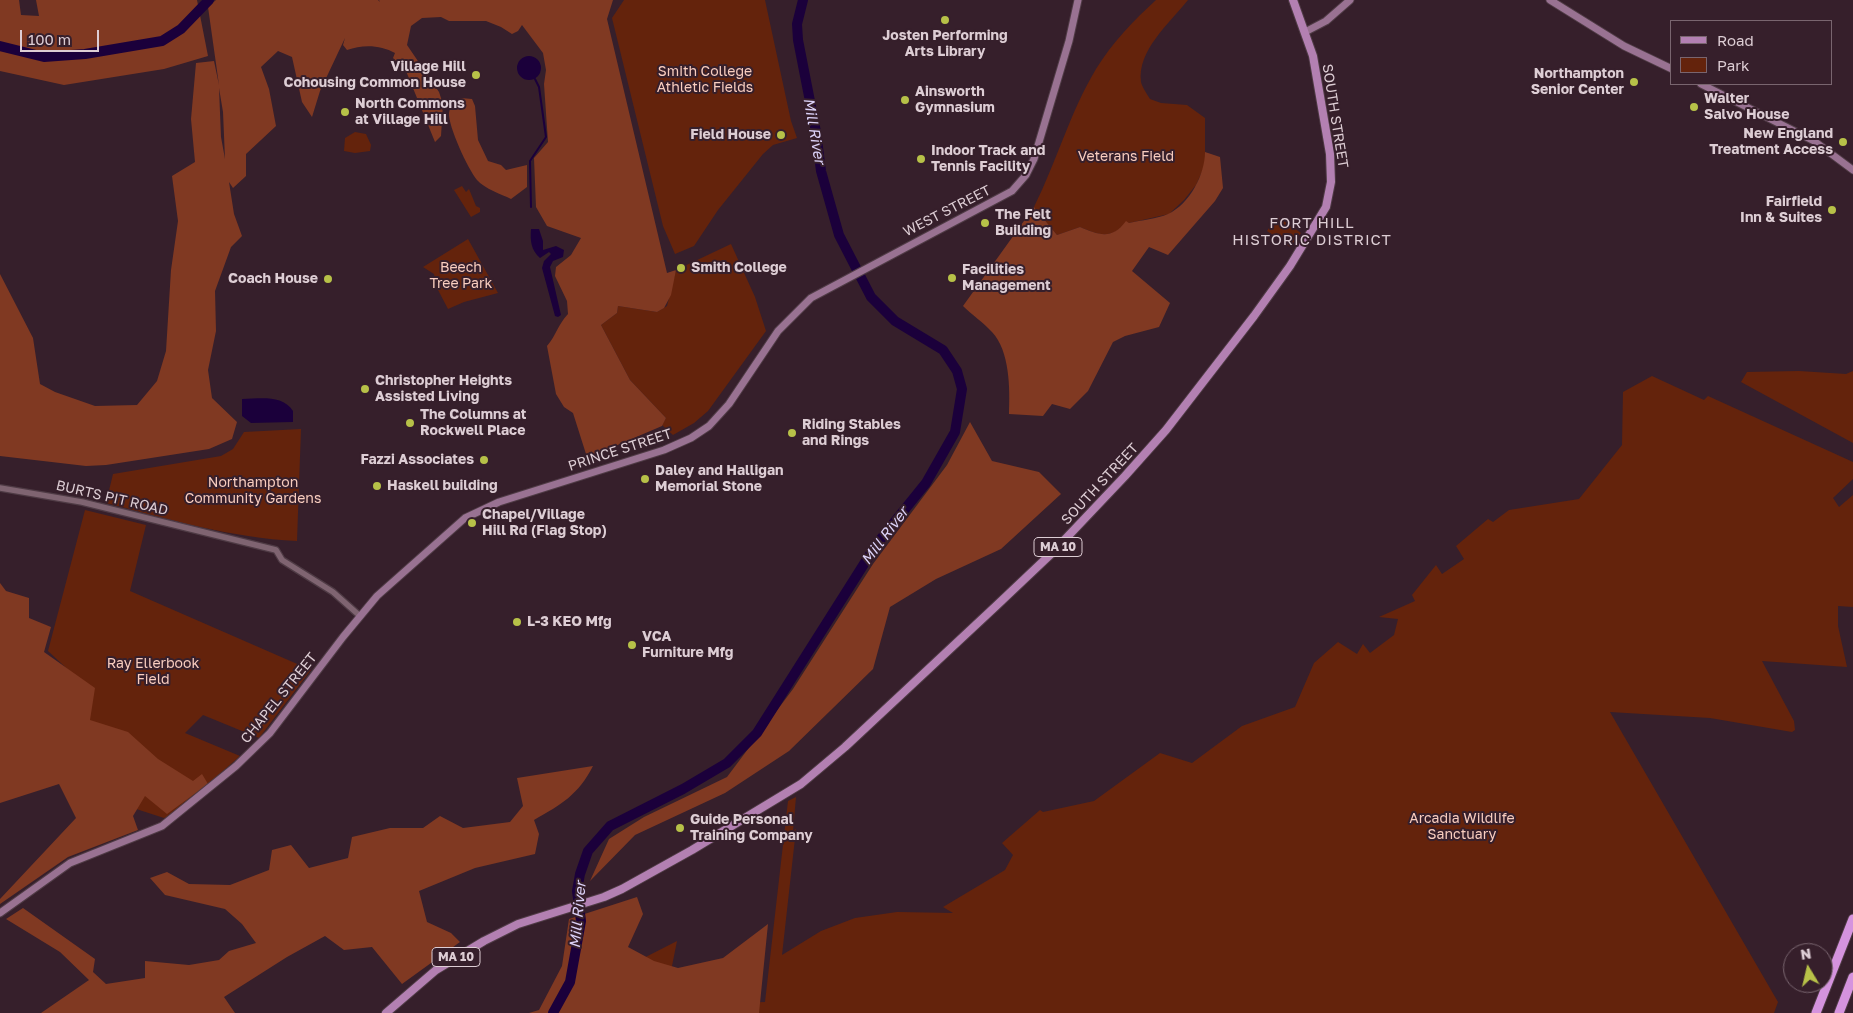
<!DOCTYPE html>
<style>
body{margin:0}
#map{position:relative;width:1853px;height:1013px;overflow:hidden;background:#361f2b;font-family:"Golos Text",sans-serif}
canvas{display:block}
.legend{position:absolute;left:1670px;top:20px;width:162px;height:65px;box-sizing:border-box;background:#361f2b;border:1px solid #79656f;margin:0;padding:6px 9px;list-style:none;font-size:15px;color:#ddcdd4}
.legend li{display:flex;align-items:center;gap:10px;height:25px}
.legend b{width:25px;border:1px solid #79656f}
.north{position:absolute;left:1783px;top:943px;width:50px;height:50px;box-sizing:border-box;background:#361f2b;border:1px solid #79656f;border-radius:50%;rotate:351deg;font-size:14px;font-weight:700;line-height:20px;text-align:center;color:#ddcdd4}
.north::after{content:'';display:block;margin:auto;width:18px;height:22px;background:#b7c148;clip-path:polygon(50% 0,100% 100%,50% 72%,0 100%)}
.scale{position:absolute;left:20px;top:30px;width:79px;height:22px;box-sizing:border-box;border:2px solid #ddcdd4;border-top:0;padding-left:6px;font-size:15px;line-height:18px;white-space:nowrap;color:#ddcdd4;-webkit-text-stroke:4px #361f2b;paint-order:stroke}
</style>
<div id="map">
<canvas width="1853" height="1013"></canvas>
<ul class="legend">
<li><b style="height:6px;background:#b380b2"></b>Road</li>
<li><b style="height:14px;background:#64230c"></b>Park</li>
</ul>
<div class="north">N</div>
<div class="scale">100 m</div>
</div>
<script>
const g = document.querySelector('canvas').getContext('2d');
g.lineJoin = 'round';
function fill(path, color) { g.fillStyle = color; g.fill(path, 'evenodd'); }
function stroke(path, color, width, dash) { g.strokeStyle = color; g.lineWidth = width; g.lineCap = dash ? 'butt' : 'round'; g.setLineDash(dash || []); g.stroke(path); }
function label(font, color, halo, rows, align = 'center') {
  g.font = font + ' "Golos Text",sans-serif'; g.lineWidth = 4; g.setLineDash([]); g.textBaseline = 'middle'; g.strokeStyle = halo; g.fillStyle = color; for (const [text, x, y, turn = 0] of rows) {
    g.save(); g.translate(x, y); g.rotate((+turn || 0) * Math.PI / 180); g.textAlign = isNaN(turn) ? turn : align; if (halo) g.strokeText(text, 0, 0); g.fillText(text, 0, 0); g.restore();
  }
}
const green = new Path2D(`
 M 624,0 L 765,0 L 791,121 L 797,138 L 773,145 L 763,154 L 718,210 L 694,246 L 675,254 L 663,226 L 612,18 Z
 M 1156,0 L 1188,0 C 1170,23 1137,50 1141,82 C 1142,87 1147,94 1150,99 L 1161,103 L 1187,105 L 1205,118 L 1205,165 L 1196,185 L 1184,200 L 1169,214 L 1129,223 L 1126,222 C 1112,240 1099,235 1080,227 L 1057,235 L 1034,207 C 1057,161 1070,112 1096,69 C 1112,43 1134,20 1156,0 Z
 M 355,132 L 366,134 L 371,145 L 370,151 L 355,153 L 344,151 L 345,138 Z
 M 462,186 L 466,192 L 469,189 L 476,206 L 480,208 L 480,212 L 471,217 L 454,190 Z
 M 1277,216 L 1301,233 L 1290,247 L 1267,231 Z
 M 468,239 L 498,293 L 464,302 L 448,309 L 437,288 L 434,274 L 423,267 Z
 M 731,244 L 755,297 L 766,331 L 708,411 L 694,423 L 673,435 L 662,425 L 666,418 L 630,380 L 601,325 L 617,313 L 618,306 L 657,312 L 667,306 L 676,270 Z
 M 1799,371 L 1846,374 L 1853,371 L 1853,443 L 1741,382 L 1747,372 Z
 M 1652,376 L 1704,400 L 1708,396 L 1853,462 L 1853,479 L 1833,498 L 1839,507 L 1853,495 L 1853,607 L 1838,606 L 1838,626 L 1847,667 L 1762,661 L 1794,721 L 1795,730 L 1792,732 L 1710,718 L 1610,712 L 1778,1002 L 1774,1013 L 585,1013 L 630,965 L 677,941 L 670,976 L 704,1004 L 765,1002 L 788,801 L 796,797 L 793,831 L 796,829 L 782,955 L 821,931 L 855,918 L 897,912 L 953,913 L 943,907 L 1005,870 L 1013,855 L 1002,843 L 1040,810 L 1043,812 L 1094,801 L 1160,753 L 1192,763 L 1242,726 L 1295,707 L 1314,663 L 1338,642 L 1357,654 L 1363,644 L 1370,653 L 1394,635 L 1398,619 L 1379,617 L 1415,601 L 1412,595 L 1436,565 L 1442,574 L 1464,559 L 1456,546 L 1488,519 L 1493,522 L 1509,510 L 1579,499 L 1622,445 L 1623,392 Z
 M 301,429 L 297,541 C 231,538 169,519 106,503 L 113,474 L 221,456 L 233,449 L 244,432 Z
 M 85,510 L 146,525 L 130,591 L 311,670 L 259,738 L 203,715 L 185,733 L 240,756 L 173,815 L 164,818 L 130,807 L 80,749 L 91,691 L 48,651 Z`);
const forest = new Path2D(`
 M 0,0 L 19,0 L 21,15 L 39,16 L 36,0 L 197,0 L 208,56 L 164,69 L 64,85 L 0,71 Z
 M 216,0 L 378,0 L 380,2 L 379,0 L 613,0 L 607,19 L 667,273 L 676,270 L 671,295 L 664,308 L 657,312 L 618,306 L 617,313 L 601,325 L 630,380 L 666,418 L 662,426 L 594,455 L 586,454 L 573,413 L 564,407 L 556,394 L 547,346 C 557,334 557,326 568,314 L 567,301 L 555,276 L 556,267 L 571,255 L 581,238 L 547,226 L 536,207 L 534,158 L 548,142 L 544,84 L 546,70 L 543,53 L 522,25 L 518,31 L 512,34 L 501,27 L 486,21 L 449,21 L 441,17 L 422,18 L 411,26 L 407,45 L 439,92 L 443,104 L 441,136 L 435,142 L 406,71 L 393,58 L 395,53 C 381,45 363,44 347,50 L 343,45 L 345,38 L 320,91 L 312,117 L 302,102 L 292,57 L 278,51 L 261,67 L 269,89 L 276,126 L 246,154 L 246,176 L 233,188 L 229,182 L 234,214 L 242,236 L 231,247 L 215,291 L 216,331 L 208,370 L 212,398 L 237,422 L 232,439 L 209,449 L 106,465 L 86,466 L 0,456 L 0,274 L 33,338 L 40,384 L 55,392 L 95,406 L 137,405 L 157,381 L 166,351 L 171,270 L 178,221 L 172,176 L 195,162 L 191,119 L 196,63 L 214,61 L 219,85 L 208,7 ZM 219,88 L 223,112 L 225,159 L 221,137 Z
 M 461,98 L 472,99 L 475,106 L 478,140 L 488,161 L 501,165 L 506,170 L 527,165 L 527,187 L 511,199 C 501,194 485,189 477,180 C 468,169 448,126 449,113 C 450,106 455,102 461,98 Z
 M 1205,152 L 1220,157 L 1223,188 L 1215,201 L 1168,255 L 1149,247 L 1132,271 L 1170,303 L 1159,327 L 1125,336 L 1113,342 L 1088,391 L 1070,409 L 1052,404 L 1043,416 L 1009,414 C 1010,389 1010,351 992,332 C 983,322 972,315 963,306 L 1034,207 L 1057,235 L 1080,227 C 1099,235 1112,240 1126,221 L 1129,223 C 1141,220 1157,219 1168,214 C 1190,204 1205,174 1205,152 Z
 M 970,422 L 992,461 L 1039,472 L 1061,494 L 1001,549 L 936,579 L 890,607 L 873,669 L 789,751 L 725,793 L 635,835 L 590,881 L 609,839 L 644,817 L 727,777 L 793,689 L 873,564 L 947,465 Z
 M 0,583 L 6,591 L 29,598 L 29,618 L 51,627 L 44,652 L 95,688 L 90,720 L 128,732 L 158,759 L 193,781 L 202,774 L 208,784 L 167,814 L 145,796 L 133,816 L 138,830 L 68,857 L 0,904 L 0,899 L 76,818 L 59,784 L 0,803 Z
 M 593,766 C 578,795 562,804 534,820 L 539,834 L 535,854 L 475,868 L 419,891 L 427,922 L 451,933 L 460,942 L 402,984 L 372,947 L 344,950 L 325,936 L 287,957 L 224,997 L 235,1013 L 41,1013 L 89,980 L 60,952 L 6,919 L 23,908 L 95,959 L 93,972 L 106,984 L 145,978 L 145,961 L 189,965 L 219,960 L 229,951 L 256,943 L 242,924 L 225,909 L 165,895 L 150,878 L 167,872 L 189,884 L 230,885 L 269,870 L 272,850 L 291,845 L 309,868 L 348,858 L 352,837 L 390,828 L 423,828 L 440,816 L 463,828 L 510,822 L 523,806 L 517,778 Z
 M 637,897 L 643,914 L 628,947 L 654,961 L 678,968 L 723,958 L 768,924 L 759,1013 L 529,1013 L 539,1010 L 562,966 L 569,919 Z`);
const water = new Path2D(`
 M517 68a12 12 0 1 1 24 0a12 12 0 1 1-24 0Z
 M 531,229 L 539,229 L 543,241 L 543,250 L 556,246 L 564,250 L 563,257 L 553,261 L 550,267 L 561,315 L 558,317 L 555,316 L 542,268 L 544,261 L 551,254 L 549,252 L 540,258 C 531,250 530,241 531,229 Z
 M 242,399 C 259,399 282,394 293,411 L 293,422 L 251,423 L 242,416 Z`);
const stream = new Path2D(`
 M 531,207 L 530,161 L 546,137 L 539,87 L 535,79`);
const river = new Path2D(`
 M 0,46 L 44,57 L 85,54 L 162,41 L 181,29 L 209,0
 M 553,1013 L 570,982 L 581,921 L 577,891 L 580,874 L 588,851 L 610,826 L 683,789 L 727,763 L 757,733 L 876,545 L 926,483 L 955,432 L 962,389 L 957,371 L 943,350 L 895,321 L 871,297 L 839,235 L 821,171 L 816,132 L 798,40 L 797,24 L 803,0`);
const tertiary = new Path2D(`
 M 0,488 L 82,502 L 276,550 L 282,560 L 333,592 L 360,616`);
const secondary = new Path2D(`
 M 1550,0 L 1624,46 L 1672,69
 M 1305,32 L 1326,21 L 1350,0
 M 1701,84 L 1814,141 L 1853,170
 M 0,913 L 70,863 L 162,826 L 236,766 L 270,733 L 343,637 L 377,596 L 465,518 L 499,502 L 664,450 L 691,438 L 709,426 L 729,404 L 778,331 L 811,298 L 1012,191 L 1026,175 L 1034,159 L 1069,41 L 1078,0`);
const primary = new Path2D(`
 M 386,1013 L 436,970 L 484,941 L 518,924 L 604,897 L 622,889 L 692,850 L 801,784 L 845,747 L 996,606 L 1053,552 L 1125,476 L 1166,430 L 1254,316 L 1290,266 L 1326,207 L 1331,182 L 1330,154 L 1313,56 L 1293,0`);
const motorway = new Path2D(`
 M 1816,1013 L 1853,919
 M 1839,1013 L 1853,977`);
const markers = [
 [945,20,5,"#b7c148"],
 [476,75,5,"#b7c148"],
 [1634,82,5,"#b7c148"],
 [905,100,5,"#b7c148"],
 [1694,107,5,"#b7c148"],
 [345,112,5,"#b7c148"],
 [781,135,5,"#b7c148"],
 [1843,142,5,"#b7c148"],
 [921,159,5,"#b7c148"],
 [1832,210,5,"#b7c148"],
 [985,223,5,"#b7c148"],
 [681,268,5,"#b7c148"],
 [952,278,5,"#b7c148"],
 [328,279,5,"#b7c148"],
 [365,389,5,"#b7c148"],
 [410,423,5,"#b7c148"],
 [792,433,5,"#b7c148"],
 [484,460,5,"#b7c148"],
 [645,479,5,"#b7c148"],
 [377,486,5,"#b7c148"],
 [472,523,5,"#b7c148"],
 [517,622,5,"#b7c148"],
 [632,645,5,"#b7c148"],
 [680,828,5,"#b7c148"]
];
const shields = [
 [1058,547,48],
 [456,957,48]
];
const shieldNames = [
 ["MA 10",1058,547],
 ["MA 10",456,957]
];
const poiNames = [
 ["Josten Performing",945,36,"center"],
 ["Arts Library",945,52,"center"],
 ["Village Hill",466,67,"right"],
 ["Cohousing Common House",466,83,"right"],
 ["Northampton",1624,74,"right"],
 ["Senior Center",1624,90,"right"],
 ["Ainsworth",915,92],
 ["Gymnasium",915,108],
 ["Walter",1704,99],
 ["Salvo House",1704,115],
 ["North Commons",355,104],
 ["at Village Hill",355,120],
 ["New England",1833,134,"right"],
 ["Treatment Access",1833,150,"right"],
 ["Field House",771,135,"right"],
 ["Indoor Track and",931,151],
 ["Tennis Facility",931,167],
 ["Fairfield",1822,202,"right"],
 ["Inn & Suites",1822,218,"right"],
 ["The Felt",995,215],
 ["Building",995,231],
 ["Smith College",691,268],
 ["Facilities",962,270],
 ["Management",962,286],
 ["Coach House",318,279,"right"],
 ["Christopher Heights",375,381],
 ["Assisted Living",375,397],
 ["The Columns at",420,415],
 ["Rockwell Place",420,431],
 ["Riding Stables",802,425],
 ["and Rings",802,441],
 ["Fazzi Associates",474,460,"right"],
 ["Daley and Halligan",655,471],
 ["Memorial Stone",655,487],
 ["Haskell building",387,486],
 ["Chapel/Village",482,515],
 ["Hill Rd (Flag Stop)",482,531],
 ["L-3 KEO Mfg",527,622],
 ["VCA",642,637],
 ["Furniture Mfg",642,653],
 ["Guide Personal",690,820],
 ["Training Company",690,836]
];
const parkNames = [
 ["Smith College",705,72],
 ["Athletic Fields",705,88],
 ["Veterans Field",1126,157],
 ["Beech",461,268],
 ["Tree Park",461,284],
 ["Northampton",253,483],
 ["Community Gardens",253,499],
 ["Ray Ellerbook",153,664],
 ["Field",153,680],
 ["Arcadia Wildlife",1462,819],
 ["Sanctuary",1462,835]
];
const streetNames = [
 ["SOUTH STREET",1335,116,81],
 ["WEST STREET",947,211,-27],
 ["PRINCE STREET",620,450,-18],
 ["SOUTH STREET",1100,484,-47],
 ["BURTS PIT ROAD",112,498,13],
 ["CHAPEL STREET",279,698,-51]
];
const waterNames = [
 ["Mill River",814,131,80],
 ["Mill River",885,536,-53],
 ["Mill River",578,915,-85]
];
const neighbourhoodNames = [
 ["FORT HILL",1312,223],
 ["HISTORIC DISTRICT",1312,240]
];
fill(green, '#64230c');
fill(forest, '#803922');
fill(water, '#1b003b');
stroke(stream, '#1b003b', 2);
stroke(river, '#1b003b', 10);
stroke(tertiary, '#4f3b45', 8);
stroke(secondary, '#4f3b45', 9);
stroke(primary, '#4f3b45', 10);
stroke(motorway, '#4f3b45', 11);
stroke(tertiary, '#7f6471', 5.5);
stroke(secondary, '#997292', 7);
stroke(primary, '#b380b2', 8);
stroke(motorway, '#d593de', 9);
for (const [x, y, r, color] of markers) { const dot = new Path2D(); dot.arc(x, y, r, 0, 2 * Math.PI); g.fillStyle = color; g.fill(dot); stroke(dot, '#361f2b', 2); }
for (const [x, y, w] of shields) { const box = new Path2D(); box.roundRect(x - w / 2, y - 9.5, w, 19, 4); g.fillStyle = '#361f2b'; g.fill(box); stroke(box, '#ddcdd4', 1); }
label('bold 12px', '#ddcdd4', null, shieldNames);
label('bold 14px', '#ddcdd4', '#361f2b', poiNames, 'left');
label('14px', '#f9cdbf', '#361f2b', parkNames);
label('14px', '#ddcdd4', '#361f2b', streetNames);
label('italic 15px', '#dbd1f7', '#361f2b', waterNames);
g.letterSpacing = '1px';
label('15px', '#ddcdd4', '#361f2b', neighbourhoodNames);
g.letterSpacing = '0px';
</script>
